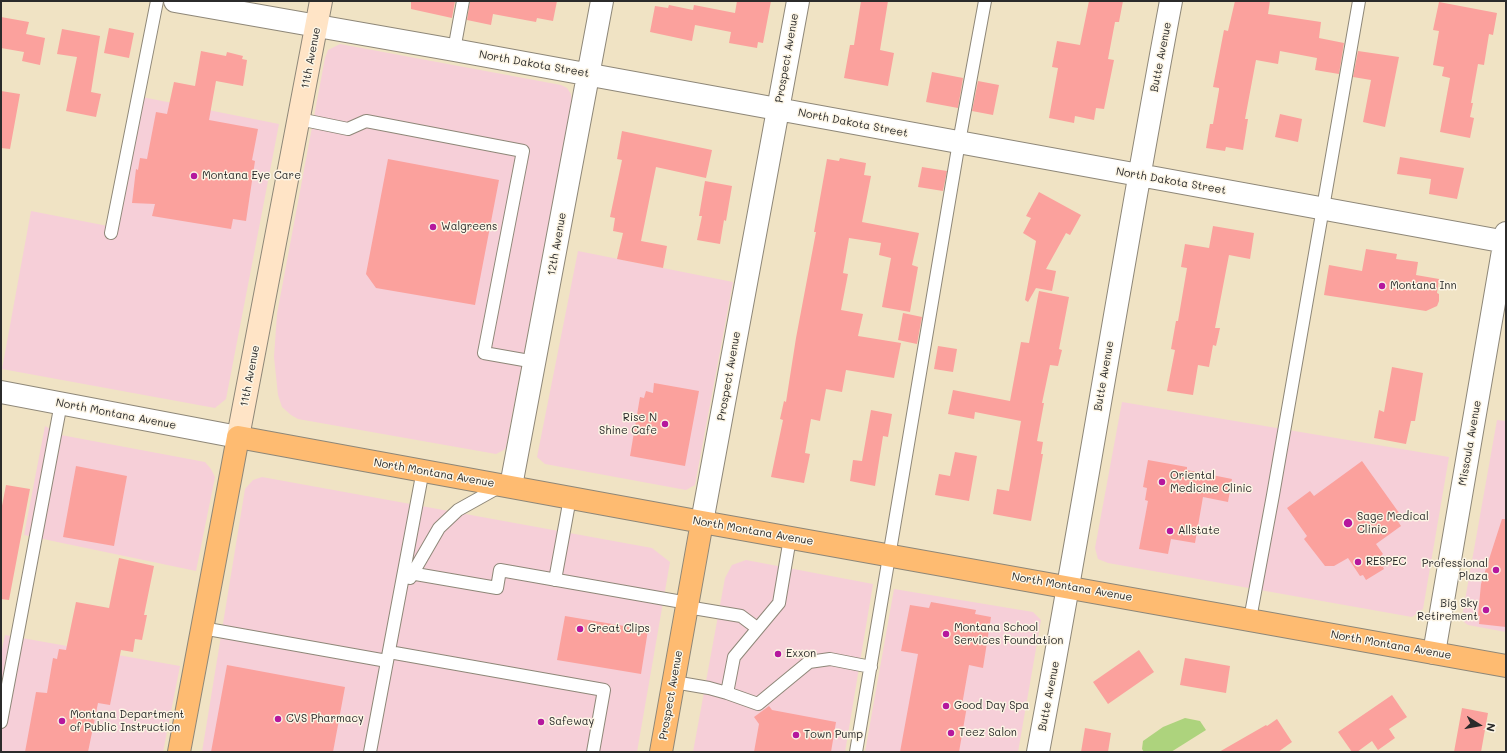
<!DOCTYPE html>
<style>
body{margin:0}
#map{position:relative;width:1507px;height:753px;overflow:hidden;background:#f0e3c4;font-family:Mali,sans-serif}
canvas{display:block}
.frame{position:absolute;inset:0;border:2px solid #2b2b2b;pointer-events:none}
.north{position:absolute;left:1459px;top:705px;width:40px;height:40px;-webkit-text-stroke:3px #fcf5e5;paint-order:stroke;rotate:101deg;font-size:11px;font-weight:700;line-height:16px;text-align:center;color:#2b2b2b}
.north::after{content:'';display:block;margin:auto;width:14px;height:18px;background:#2b2b2b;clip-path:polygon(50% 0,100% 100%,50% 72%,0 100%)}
</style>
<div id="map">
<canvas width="1507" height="753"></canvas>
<div class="frame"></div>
<div class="north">N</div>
</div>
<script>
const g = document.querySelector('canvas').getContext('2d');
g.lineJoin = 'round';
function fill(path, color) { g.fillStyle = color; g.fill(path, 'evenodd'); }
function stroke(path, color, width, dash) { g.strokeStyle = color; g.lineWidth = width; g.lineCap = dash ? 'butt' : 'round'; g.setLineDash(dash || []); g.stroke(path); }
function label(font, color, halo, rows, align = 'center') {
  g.font = font + ' Mali,sans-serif'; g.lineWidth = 3; g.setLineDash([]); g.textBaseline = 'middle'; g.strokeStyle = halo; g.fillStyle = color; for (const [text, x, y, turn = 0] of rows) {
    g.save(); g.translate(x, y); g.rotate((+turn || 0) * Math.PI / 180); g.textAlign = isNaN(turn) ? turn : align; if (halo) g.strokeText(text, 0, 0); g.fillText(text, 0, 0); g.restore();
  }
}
const built = new Path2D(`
 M 340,44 L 561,85 L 567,88 L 571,94 L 572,102 L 506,447 L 504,450 L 496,454 L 298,419 L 291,415 L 282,407 L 278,395 L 274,357 L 277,314 L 325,58 L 328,50 Z
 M 142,97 L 279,124 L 226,399 L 215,408 L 2,369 L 31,211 L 118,228 Z
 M 578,251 L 733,282 L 695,485 L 686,490 L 545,464 L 537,457 Z
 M 1122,402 L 1449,457 L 1423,609 L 1412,617 L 1108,563 L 1098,559 L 1095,548 Z
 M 1497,420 L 1506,421 L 1506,632 L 1468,625 L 1464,622 L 1462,617 Z
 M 45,426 L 61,435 L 205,462 L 211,469 L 215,477 L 196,571 L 24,535 Z
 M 262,477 L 652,548 L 670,562 L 637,752 L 202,752 L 245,489 L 253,480 Z
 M 746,560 L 873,584 L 845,752 L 693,752 L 725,578 L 732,565 Z
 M 894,589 L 1033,612 L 1041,620 L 1018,752 L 865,752 Z
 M 5,635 L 180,666 L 163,752 L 1,752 L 1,654 Z`);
const green = new Path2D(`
 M 1185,718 L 1200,721 L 1206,730 L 1171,752 L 1144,752 L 1142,749 L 1143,741 L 1163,727 Z`);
const building = new Path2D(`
 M 411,1 L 455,1 L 452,18 L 411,9 Z
 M 470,1 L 557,1 L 553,21 L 537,18 L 536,22 L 493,14 L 491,25 L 467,20 Z
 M 737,1 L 771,1 L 763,43 L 758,42 L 757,48 L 729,43 L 731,32 L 695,25 L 692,41 L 650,32 L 655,6 L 668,8 L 669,5 L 693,10 L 694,5 L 735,13 Z
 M 861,1 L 888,1 L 880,50 L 894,53 L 888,86 L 844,78 L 850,45 L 854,45 Z
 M 1089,1 L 1123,1 L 1119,22 L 1115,22 L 1108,59 L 1114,60 L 1104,109 L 1096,108 L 1094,120 L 1075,116 L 1074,123 L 1049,118 L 1058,68 L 1052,67 L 1057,41 L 1080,45 Z
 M 1235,1 L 1270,1 L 1268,14 L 1321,22 L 1319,38 L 1344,43 L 1339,74 L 1315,70 L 1317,58 L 1280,51 L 1278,64 L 1256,60 L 1245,119 L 1248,119 L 1243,150 L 1226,147 L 1225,151 L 1206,148 L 1210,124 L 1213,124 L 1219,90 L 1219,88 L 1213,87 L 1224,30 L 1228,31 Z
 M 1439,2 L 1497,13 L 1493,35 L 1489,34 L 1484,65 L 1478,64 L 1471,103 L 1473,103 L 1470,117 L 1474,118 L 1470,138 L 1440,132 L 1450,78 L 1442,76 L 1444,67 L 1433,65 L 1439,31 L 1433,30 Z
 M 1,17 L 29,22 L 26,34 L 45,38 L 40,65 L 22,61 L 24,52 L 1,48 Z
 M 109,28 L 134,33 L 129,58 L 104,53 Z
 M 62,29 L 100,36 L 91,92 L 101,94 L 96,117 L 66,111 L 77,57 L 57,54 Z
 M 201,51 L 226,56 L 227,52 L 243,56 L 242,59 L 247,60 L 243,86 L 216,81 L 209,120 L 258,129 L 252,160 L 255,161 L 246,221 L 233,219 L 231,229 L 152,216 L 155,204 L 132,203 L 136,169 L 138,170 L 140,158 L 147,159 L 156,112 L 167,114 L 174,82 L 195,86 Z
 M 1358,51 L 1399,57 L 1385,127 L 1363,122 L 1371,80 L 1353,77 Z
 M 932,72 L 963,78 L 958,108 L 926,102 Z
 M 978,81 L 999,85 L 993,115 L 972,111 Z
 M 1,91 L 20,94 L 10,149 L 1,148 Z
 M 1280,114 L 1302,119 L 1298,142 L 1275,137 Z
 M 622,131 L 712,150 L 706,178 L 656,167 L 641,241 L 667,246 L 663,268 L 617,259 L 623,233 L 613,231 L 615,218 L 610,217 L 622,160 L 617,159 Z
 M 1400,157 L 1464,168 L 1457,199 L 1429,194 L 1431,179 L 1397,174 Z
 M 840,158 L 866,163 L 864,175 L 871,176 L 862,222 L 919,233 L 912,265 L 918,267 L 910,312 L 882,307 L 891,258 L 879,255 L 881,243 L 849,238 L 843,273 L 848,274 L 841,310 L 863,314 L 858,336 L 901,343 L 894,378 L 846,370 L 842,392 L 826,389 L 820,421 L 811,419 L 805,453 L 810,454 L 804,483 L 771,477 L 783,420 L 780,419 L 784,401 L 786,402 L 796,338 L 816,232 L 814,232 L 827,159 L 839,161 Z
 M 388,159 L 499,180 L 475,305 L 376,288 L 366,274 Z
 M 922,167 L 947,171 L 943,191 L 918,187 Z
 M 705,181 L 732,186 L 726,221 L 724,220 L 720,244 L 697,240 L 702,216 L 699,216 Z
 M 1039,192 L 1081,215 L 1070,235 L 1066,233 L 1046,269 L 1056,271 L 1052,291 L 1036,288 L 1028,302 L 1025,300 L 1036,241 L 1023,233 L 1031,218 L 1026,216 Z
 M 1213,226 L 1254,233 L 1250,259 L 1229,255 L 1215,328 L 1220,328 L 1216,346 L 1213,345 L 1209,367 L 1198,365 L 1193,395 L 1167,391 L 1175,350 L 1171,349 L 1176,321 L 1178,321 L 1187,268 L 1181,267 L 1185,244 L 1209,248 Z
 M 1366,249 L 1397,254 L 1396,259 L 1418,262 L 1416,275 L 1439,279 L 1437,293 L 1439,294 L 1439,301 L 1437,306 L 1426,311 L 1324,295 L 1329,265 L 1362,271 Z
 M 1039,291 L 1069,297 L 1059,349 L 1062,350 L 1058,366 L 1050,365 L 1042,403 L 1044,403 L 1037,441 L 1043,442 L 1041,454 L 1043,454 L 1031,521 L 993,514 L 997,489 L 1009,491 L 1021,421 L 975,412 L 974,419 L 948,414 L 953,390 L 1010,401 L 1021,342 L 1029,343 Z
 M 903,313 L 922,317 L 917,344 L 898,340 Z
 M 938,346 L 957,349 L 953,372 L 934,369 Z
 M 1392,367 L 1423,373 L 1415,421 L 1411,421 L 1406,444 L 1374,438 L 1379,410 L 1384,412 Z
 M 654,383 L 699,391 L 685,466 L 630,456 L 640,397 L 644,398 L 646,391 L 653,393 Z
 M 871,410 L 892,414 L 888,437 L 883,436 L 875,486 L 850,481 L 853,460 L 862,461 Z
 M 955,452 L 977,456 L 969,501 L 935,495 L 939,474 L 950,476 Z
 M 1148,460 L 1187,467 L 1187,470 L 1232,479 L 1228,502 L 1203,497 L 1195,543 L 1171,539 L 1168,554 L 1139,549 L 1148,501 L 1145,500 L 1147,488 L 1143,487 Z
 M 1362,461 L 1402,517 L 1397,520 L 1401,526 L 1376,544 L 1383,554 L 1380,557 L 1385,565 L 1383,567 L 1384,569 L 1366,580 L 1363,575 L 1360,576 L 1348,558 L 1334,566 L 1325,566 L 1304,539 L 1307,536 L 1287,508 L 1310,491 L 1314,496 Z
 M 76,466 L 127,476 L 114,546 L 63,537 Z
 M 6,485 L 30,489 L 9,600 L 1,599 L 1,511 Z
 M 1502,519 L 1506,519 L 1506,627 L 1479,624 L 1480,616 L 1478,616 L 1481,584 Z
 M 119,558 L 154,566 L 144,615 L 147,615 L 142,640 L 135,639 L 133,652 L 121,650 L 110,705 L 98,703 L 88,752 L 25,752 L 36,692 L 47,693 L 53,658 L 57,659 L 59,649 L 66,650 L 76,602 L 109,608 Z
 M 931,602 L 976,610 L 975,614 L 991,617 L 983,668 L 969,665 L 962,705 L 967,706 L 959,752 L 900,752 L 918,654 L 901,651 L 910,605 L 929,608 Z
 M 565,616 L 648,630 L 641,674 L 557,660 Z
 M 1139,650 L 1154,672 L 1108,704 L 1093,682 Z
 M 1185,658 L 1230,666 L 1226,693 L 1180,685 Z
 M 227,665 L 345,687 L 333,752 L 211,752 Z
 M 1392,695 L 1407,717 L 1389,729 L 1395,738 L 1378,750 L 1372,741 L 1357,752 L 1352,752 L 1338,732 Z
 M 769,706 L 772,710 L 836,722 L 831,752 L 754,752 L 759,724 L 754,717 Z
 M 1462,708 L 1488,713 L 1481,752 L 1454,752 Z
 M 1277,719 L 1292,742 L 1278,752 L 1219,752 L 1266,725 L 1267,726 Z
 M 1085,728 L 1111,733 L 1108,752 L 1081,752 Z`);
const service = new Path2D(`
 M 454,50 L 463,1
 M 299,119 L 348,129 L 366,121 L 523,151 L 484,353 L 535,362
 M 111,233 L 157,1
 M 404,572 L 497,588 L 500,570 L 688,603
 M 410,578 L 439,528 L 458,510 L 501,486
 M 555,580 L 570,498
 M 687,607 L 741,616 L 757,628
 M 1250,619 L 1273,495 L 1359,1
 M 202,628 L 387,661
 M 389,652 L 604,690 L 593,752
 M 674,682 L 709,688 L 727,693 L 734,657 L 779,603 L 790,538
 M 727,693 L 758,704 L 809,662 L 830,659 L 871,667
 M 1,722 L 61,403
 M 370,752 L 423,470
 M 856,752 L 959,142 L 985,1`);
const minor = new Path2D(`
 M 175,1 L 454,50 L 1506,242
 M 511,486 L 602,1
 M 702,522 L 798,1
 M 1434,653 L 1506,233
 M 1038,752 C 1085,502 1124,251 1171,1`);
const tertiary = new Path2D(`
 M 1,392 L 238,437`);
const secondary = new Path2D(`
 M 238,437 L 321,1`);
const trunk = new Path2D(`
 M 179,752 L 238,437 L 702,522 L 1506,666
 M 661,752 L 702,522`);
const markers = [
 [194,176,4,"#b5179e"],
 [433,227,4,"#b5179e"],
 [1382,286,4,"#b5179e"],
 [665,424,4,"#b5179e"],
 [1162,482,4,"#b5179e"],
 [1348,523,5,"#b5179e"],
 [1170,531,4,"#b5179e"],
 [1358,562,4,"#b5179e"],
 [1496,570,4,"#b5179e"],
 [1486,610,4,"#b5179e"],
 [580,629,4,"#b5179e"],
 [946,634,4,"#b5179e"],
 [778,654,4,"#b5179e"],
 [946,706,4,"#b5179e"],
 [278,719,4,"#b5179e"],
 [62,721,4,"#b5179e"],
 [541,722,4,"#b5179e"],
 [951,733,4,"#b5179e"],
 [796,735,4,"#b5179e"]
];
const streetNames = [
 ["Butte Avenue",1161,57,-79],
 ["11th Avenue",311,58,-79],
 ["Prospect Avenue",787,58,-80],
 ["North Dakota Street",534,64,10],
 ["North Dakota Street",853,123,11],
 ["North Dakota Street",1171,181,10],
 ["12th Avenue",557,244,-80],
 ["11th Avenue",250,376,-79],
 ["Prospect Avenue",729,376,-80],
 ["Butte Avenue",1104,376,-80],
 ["North Montana Avenue",116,414,11],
 ["Missoula Avenue",1470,443,-80],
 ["North Montana Avenue",434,473,10],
 ["North Montana Avenue",753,531,10],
 ["North Montana Avenue",1072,587,10],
 ["North Montana Avenue",1391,645,10],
 ["Prospect Avenue",671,695,-80],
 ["Butte Avenue",1049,696,-79]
];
const poiNames = [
 ["Montana Eye Care",202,176],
 ["Walgreens",441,227],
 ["Montana Inn",1390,286],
 ["Rise N",657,418,"right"],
 ["Shine Cafe",657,431,"right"],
 ["Oriental",1170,476],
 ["Medicine Clinic",1170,489],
 ["Sage Medical",1357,517],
 ["Clinic",1357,530],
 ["Allstate",1178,531],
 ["RESPEC",1366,562],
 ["Professional",1488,564,"right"],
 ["Plaza",1488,577,"right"],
 ["Big Sky",1478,604,"right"],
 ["Retirement",1478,617,"right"],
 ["Montana School",954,628],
 ["Services Foundation",954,641],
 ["Great Clips",588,629],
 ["Exxon",786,654],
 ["Good Day Spa",954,706],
 ["Montana Department",70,715],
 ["of Public Instruction",70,728],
 ["CVS Pharmacy",286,719],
 ["Safeway",549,722],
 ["Teez Salon",959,733],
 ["Town Pump",804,735]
];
fill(built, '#f6cfd8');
fill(green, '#add37d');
fill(building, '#fba19d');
stroke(service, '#8e8778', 14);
stroke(minor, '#8e8778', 24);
stroke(tertiary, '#8e8778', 24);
stroke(secondary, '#8e8778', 24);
stroke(trunk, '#8e8778', 24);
stroke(service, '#fff', 12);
stroke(minor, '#fff', 22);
stroke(tertiary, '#fff', 22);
stroke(secondary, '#ffe4c6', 22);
stroke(trunk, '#febb71', 22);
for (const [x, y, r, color] of markers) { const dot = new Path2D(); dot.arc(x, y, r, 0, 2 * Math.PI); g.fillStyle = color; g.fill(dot); stroke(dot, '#fcf5e5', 1.5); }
label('11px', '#2b2b2b', '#fcf5e5', streetNames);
label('11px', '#2b2b2b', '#fcf5e5', poiNames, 'left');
</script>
